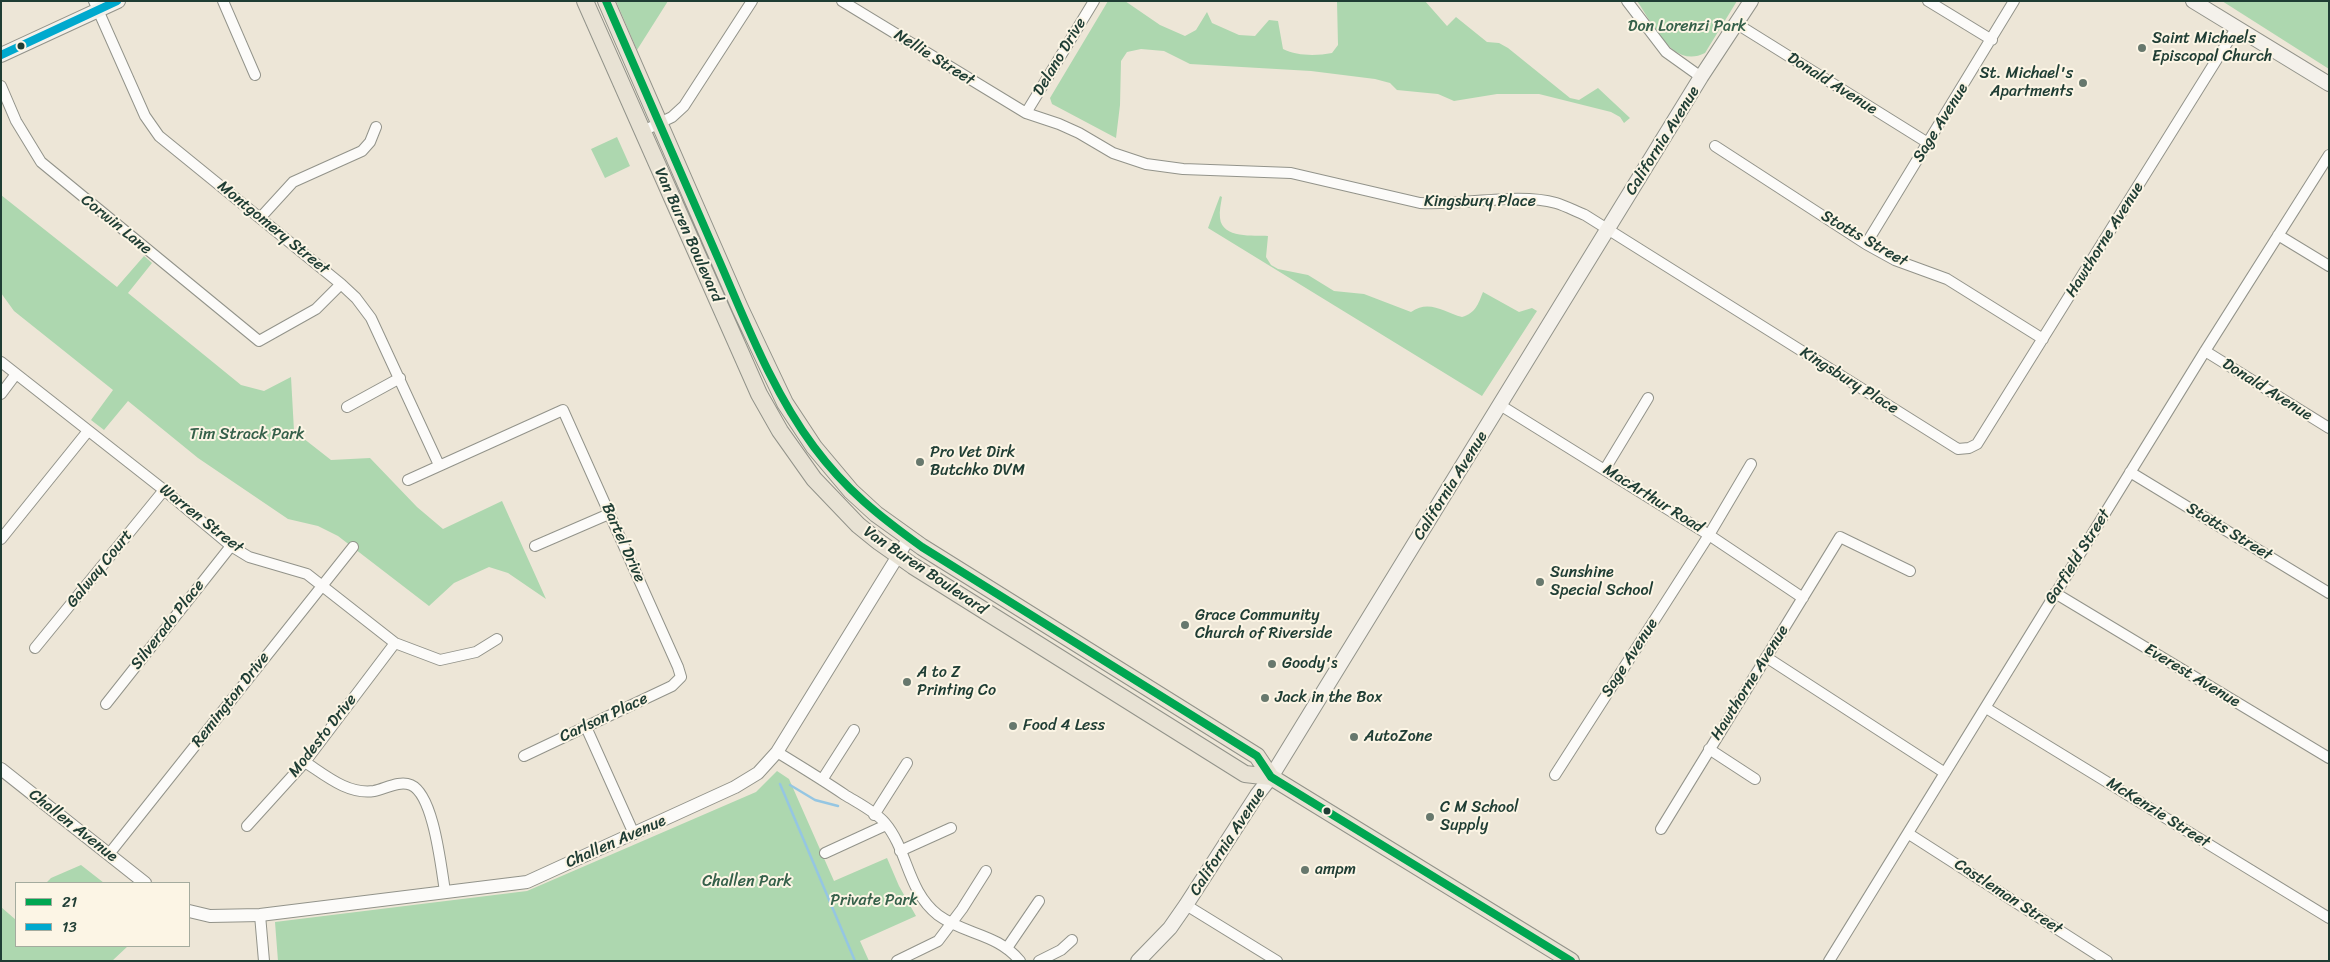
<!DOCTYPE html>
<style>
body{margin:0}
#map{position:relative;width:2330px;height:962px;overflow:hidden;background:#ede6d7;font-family:Sriracha,sans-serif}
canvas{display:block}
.frame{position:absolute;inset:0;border:2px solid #1f3d34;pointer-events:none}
.legend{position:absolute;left:15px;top:882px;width:175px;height:65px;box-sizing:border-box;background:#fcf5e5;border:1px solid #a4ab9e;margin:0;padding:6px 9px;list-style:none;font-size:15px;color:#1f3d34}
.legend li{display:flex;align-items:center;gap:10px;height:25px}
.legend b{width:25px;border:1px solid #a4ab9e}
</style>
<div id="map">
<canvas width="2330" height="962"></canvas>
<div class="frame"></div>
<ul class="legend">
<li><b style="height:6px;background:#00a651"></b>21</li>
<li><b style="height:6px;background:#00a9ce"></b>13</li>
</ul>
</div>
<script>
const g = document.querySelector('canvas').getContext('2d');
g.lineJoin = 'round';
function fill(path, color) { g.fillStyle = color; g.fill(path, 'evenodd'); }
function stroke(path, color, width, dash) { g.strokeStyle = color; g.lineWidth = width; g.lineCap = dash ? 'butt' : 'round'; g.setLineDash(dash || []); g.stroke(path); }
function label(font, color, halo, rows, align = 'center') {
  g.font = font + ' Sriracha,sans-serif'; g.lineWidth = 4; g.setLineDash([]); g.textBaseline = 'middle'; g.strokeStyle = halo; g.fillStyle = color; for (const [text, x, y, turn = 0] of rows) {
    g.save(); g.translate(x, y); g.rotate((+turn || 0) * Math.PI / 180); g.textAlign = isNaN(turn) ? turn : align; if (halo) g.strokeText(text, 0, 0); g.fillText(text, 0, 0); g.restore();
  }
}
const green = new Path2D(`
 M 616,1 L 668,1 L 637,50 Z
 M 1108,1 L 1125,1 L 1160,25 L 1185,36 L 1196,30 L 1207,12 L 1212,23 L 1239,35 L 1255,36 L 1269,20 L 1278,21 L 1283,49 C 1297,56 1316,56 1332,53 L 1338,45 L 1337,1 L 1425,1 L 1447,26 L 1456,17 L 1487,42 L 1499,43 L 1508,48 L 1570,98 L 1579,100 L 1598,88 L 1630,118 L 1624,123 L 1620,117 L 1611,112 L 1539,94 L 1497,94 L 1454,101 L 1438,94 L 1397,90 L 1390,83 L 1375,79 L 1311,71 L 1190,64 L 1164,51 L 1141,49 L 1127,52 L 1121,61 L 1120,105 L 1116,138 L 1052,104 L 1050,98 Z
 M 1637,1 L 1737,1 L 1705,53 C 1672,70 1652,22 1637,1 Z
 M 2222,1 L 2329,1 L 2329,69 Z
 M 617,137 L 630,166 L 605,178 L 591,149 Z
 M 1,195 L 117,287 L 144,256 L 152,263 L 128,293 L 241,385 L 264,391 L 291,377 L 294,431 L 331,460 L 370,458 L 417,507 L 443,529 L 502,501 L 546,599 L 508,573 L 489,567 L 454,583 L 429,606 L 338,536 L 318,526 L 288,519 L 198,458 L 128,401 L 104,430 L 91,420 L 113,390 L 14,311 L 1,293 Z
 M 1220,196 L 1222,197 C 1221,204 1219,211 1220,218 C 1222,239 1254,235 1268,236 L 1266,257 L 1271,265 L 1278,269 L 1308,275 L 1334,291 L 1364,294 L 1411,312 C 1429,299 1444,312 1462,317 C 1476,313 1478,304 1483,292 L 1519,312 L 1532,308 L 1537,311 L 1482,396 L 1208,228 Z
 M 777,771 L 789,779 L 834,881 L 887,858 L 899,886 L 916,916 L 860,941 L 869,961 L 278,961 L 275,922 L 527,891 L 756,792 Z
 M 81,865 L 104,883 L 46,883 L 51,878 Z
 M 1,907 L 16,920 L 16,946 L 128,946 L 112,961 L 1,961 Z`);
const stream = new Path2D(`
 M 780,784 L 855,961
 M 790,785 L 815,800 L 838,806`);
const minor = new Path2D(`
 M 94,1 L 145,116 L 159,136 L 341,284 L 356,298 L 371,318 L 439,465
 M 223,1 L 255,75
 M 842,1 L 1026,113 L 1059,124 L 1079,133 L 1113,153 L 1146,164 L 1183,169 L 1291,173 L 1420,203 C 1462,206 1517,192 1556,203 C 1566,206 1575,211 1585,215 L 1958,449 L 1969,448 L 1977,444 L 2237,27
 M 1627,1 L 1666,52 L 1701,77
 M 1928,1 L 1992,40
 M 1737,24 L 1928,143
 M 1,86 L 16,121 L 41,162 L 259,341 L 316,309 L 341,284
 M 1026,113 L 1094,1
 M 643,131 L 672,117 L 684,106 L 752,1
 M 1715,146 L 1866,244 L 1895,260 L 1947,279 L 2043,339
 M 261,217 L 293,182 L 362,151 L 370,142 L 376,127
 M 2278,235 L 2329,266
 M 1866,244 L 2014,1
 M 2205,351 L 2329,428
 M 1,362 L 164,490 L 231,546 L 249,557 L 307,574 L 395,643 L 440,660 L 476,652 L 497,639
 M 1,394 L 16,374
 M 1500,405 L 1709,535 L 1803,598
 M 347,407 L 400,378
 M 1605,469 L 1648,398
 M 2130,472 L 2329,593
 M 408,480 L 563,410 L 678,667 L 681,677 L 672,686 L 524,756
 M 1,539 L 88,431
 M 535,546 L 609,514
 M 2055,593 L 2329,758
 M 35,648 L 164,490
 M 1766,657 L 1945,773
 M 106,704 L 231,546
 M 1986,708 L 2329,918
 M 586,727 L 634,834
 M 1709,749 L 1755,779
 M 777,752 C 800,766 823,780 845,795 C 858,803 876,812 885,823 C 908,850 907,891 938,915 C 965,935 997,933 1020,961
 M 305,762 C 325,775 348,795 374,791 C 385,789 399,780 411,785 C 434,795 441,868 445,891
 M 1555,775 L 1709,535 L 1751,464
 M 822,780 L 854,730
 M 874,815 L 907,763
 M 247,826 L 305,762 L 395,643
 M 1661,829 L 1840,537 L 1910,571
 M 1909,834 L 2107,961
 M 900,851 L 951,828
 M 825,853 L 886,825
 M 109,854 L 353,547
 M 1186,905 L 1277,961
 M 260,915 L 264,961
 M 1007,948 L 1039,901
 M 897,961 L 938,941 L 962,909 L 986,871
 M 1039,961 L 1061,950 L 1072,940
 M 1829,961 L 2205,351 L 2329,155`);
const tertiary = new Path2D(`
 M 1,769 L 145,883
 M 189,911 L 210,916 L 260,915 L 527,882 L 735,787 L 758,773 L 777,752 L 909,538`);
const secondary = new Path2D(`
 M 2193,1 L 2329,84
 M 1,55 L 118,1
 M 1138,961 L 1170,928 L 1186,905 L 1257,795 L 1271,777 L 1701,77 L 1751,1`);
const primary = new Path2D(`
 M 585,1 L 759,394 L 780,431 L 814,479 L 858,525 L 879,542 L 913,566 L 1245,774 L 1271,777
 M 606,1 L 740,308 L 785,403 L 814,447 L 851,491 L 876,514 L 922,547 L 1257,756 L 1271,777 L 1571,961`);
const bus1 = new Path2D(`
 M 606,1 C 644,87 681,173 718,258 C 746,322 772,391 814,447 C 846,490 879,516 922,547 L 1257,756 L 1271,777 L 1571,961`);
const bus2 = new Path2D(`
 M 1,55 L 117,1`);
const markers = [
 [21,46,4.5,"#1f3d34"],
 [2142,48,5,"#67786d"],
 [2083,83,5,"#67786d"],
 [920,462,5,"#67786d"],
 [1540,582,5,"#67786d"],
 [1185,625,5,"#67786d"],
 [1272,664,5,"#67786d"],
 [907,682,5,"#67786d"],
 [1265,698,5,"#67786d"],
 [1013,726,5,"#67786d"],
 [1354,737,5,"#67786d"],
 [1327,811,4.5,"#1f3d34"],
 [1430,817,5,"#67786d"],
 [1305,870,5,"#67786d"]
];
const parkNames = [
 ["Don Lorenzi Park",1687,27],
 ["Tim Strack Park",247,435],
 ["Challen Park",747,882],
 ["Private Park",874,901]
];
const poiNames = [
 ["Saint Michaels",2152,39],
 ["Episcopal Church",2152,57],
 ["St. Michael's",2073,74,"right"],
 ["Apartments",2073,92,"right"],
 ["Pro Vet Dirk",930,453],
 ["Butchko DVM",930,471],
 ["Sunshine",1550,573],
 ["Special School",1550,591],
 ["Grace Community",1195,616],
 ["Church of Riverside",1195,634],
 ["Goody's",1282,664],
 ["A to Z",917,673],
 ["Printing Co",917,691],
 ["Jack in the Box",1275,698],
 ["Food 4 Less",1023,726],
 ["AutoZone",1364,737],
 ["C M School",1440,808],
 ["Supply",1440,826],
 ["ampm",1315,870]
];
const streetNames = [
 ["Delano Drive",1060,57,-59],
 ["Nellie Street",934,58,32],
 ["Donald Avenue",1832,84,32],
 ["Sage Avenue",1941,123,-58],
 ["California Avenue",1663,141,-58],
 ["Kingsbury Place",1480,202],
 ["Corwin Lane",116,225,39],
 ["Montgomery Street",273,228,39],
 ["Van Buren Boulevard",688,235,66],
 ["Stotts Street",1864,239,30],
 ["Hawthorne Avenue",2105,240,-58],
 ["Kingsbury Place",1849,381,32],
 ["Donald Avenue",2267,390,32],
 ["California Avenue",1451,486,-58],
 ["MacArthur Road",1653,499,32],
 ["Warren Street",201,519,38],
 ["Stotts Street",2229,532,31],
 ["Bartel Drive",623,543,66],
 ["Garfield Street",2078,557,-58],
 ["Galway Court",100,569,-51],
 ["Van Buren Boulevard",925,571,34],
 ["Silverado Place",168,625,-52],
 ["Sage Avenue",1630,658,-57],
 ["Everest Avenue",2192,676,31],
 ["Hawthorne Avenue",1750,683,-58],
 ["Remington Drive",231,700,-52],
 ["Carlson Place",604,718,-25],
 ["Modesto Drive",323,736,-52],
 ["McKenzie Street",2158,813,32],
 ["Challen Avenue",73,826,38],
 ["Challen Avenue",616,842,-24],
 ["California Avenue",1228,842,-57],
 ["Castleman Street",2008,897,33]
];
fill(green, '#add7af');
stroke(stream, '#95c6e2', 2.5);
stroke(minor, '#92938a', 12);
stroke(tertiary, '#92938a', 14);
stroke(secondary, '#92938a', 16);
stroke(primary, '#92938a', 18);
stroke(minor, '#fcfbf9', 10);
stroke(tertiary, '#fcfbf9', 12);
stroke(secondary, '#f4f1eb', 14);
stroke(primary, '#e8e2d4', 16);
stroke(bus1, '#00a651', 8);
stroke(bus2, '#00a9ce', 8);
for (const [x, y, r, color] of markers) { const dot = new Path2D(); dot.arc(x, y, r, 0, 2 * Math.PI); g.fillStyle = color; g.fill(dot); stroke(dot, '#fcf5e5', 2); }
label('16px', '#35604a', '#fcf5e5', parkNames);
label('16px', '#1f3d34', '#fcf5e5', poiNames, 'left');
label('16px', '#1f3d34', '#fcf5e5', streetNames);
</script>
